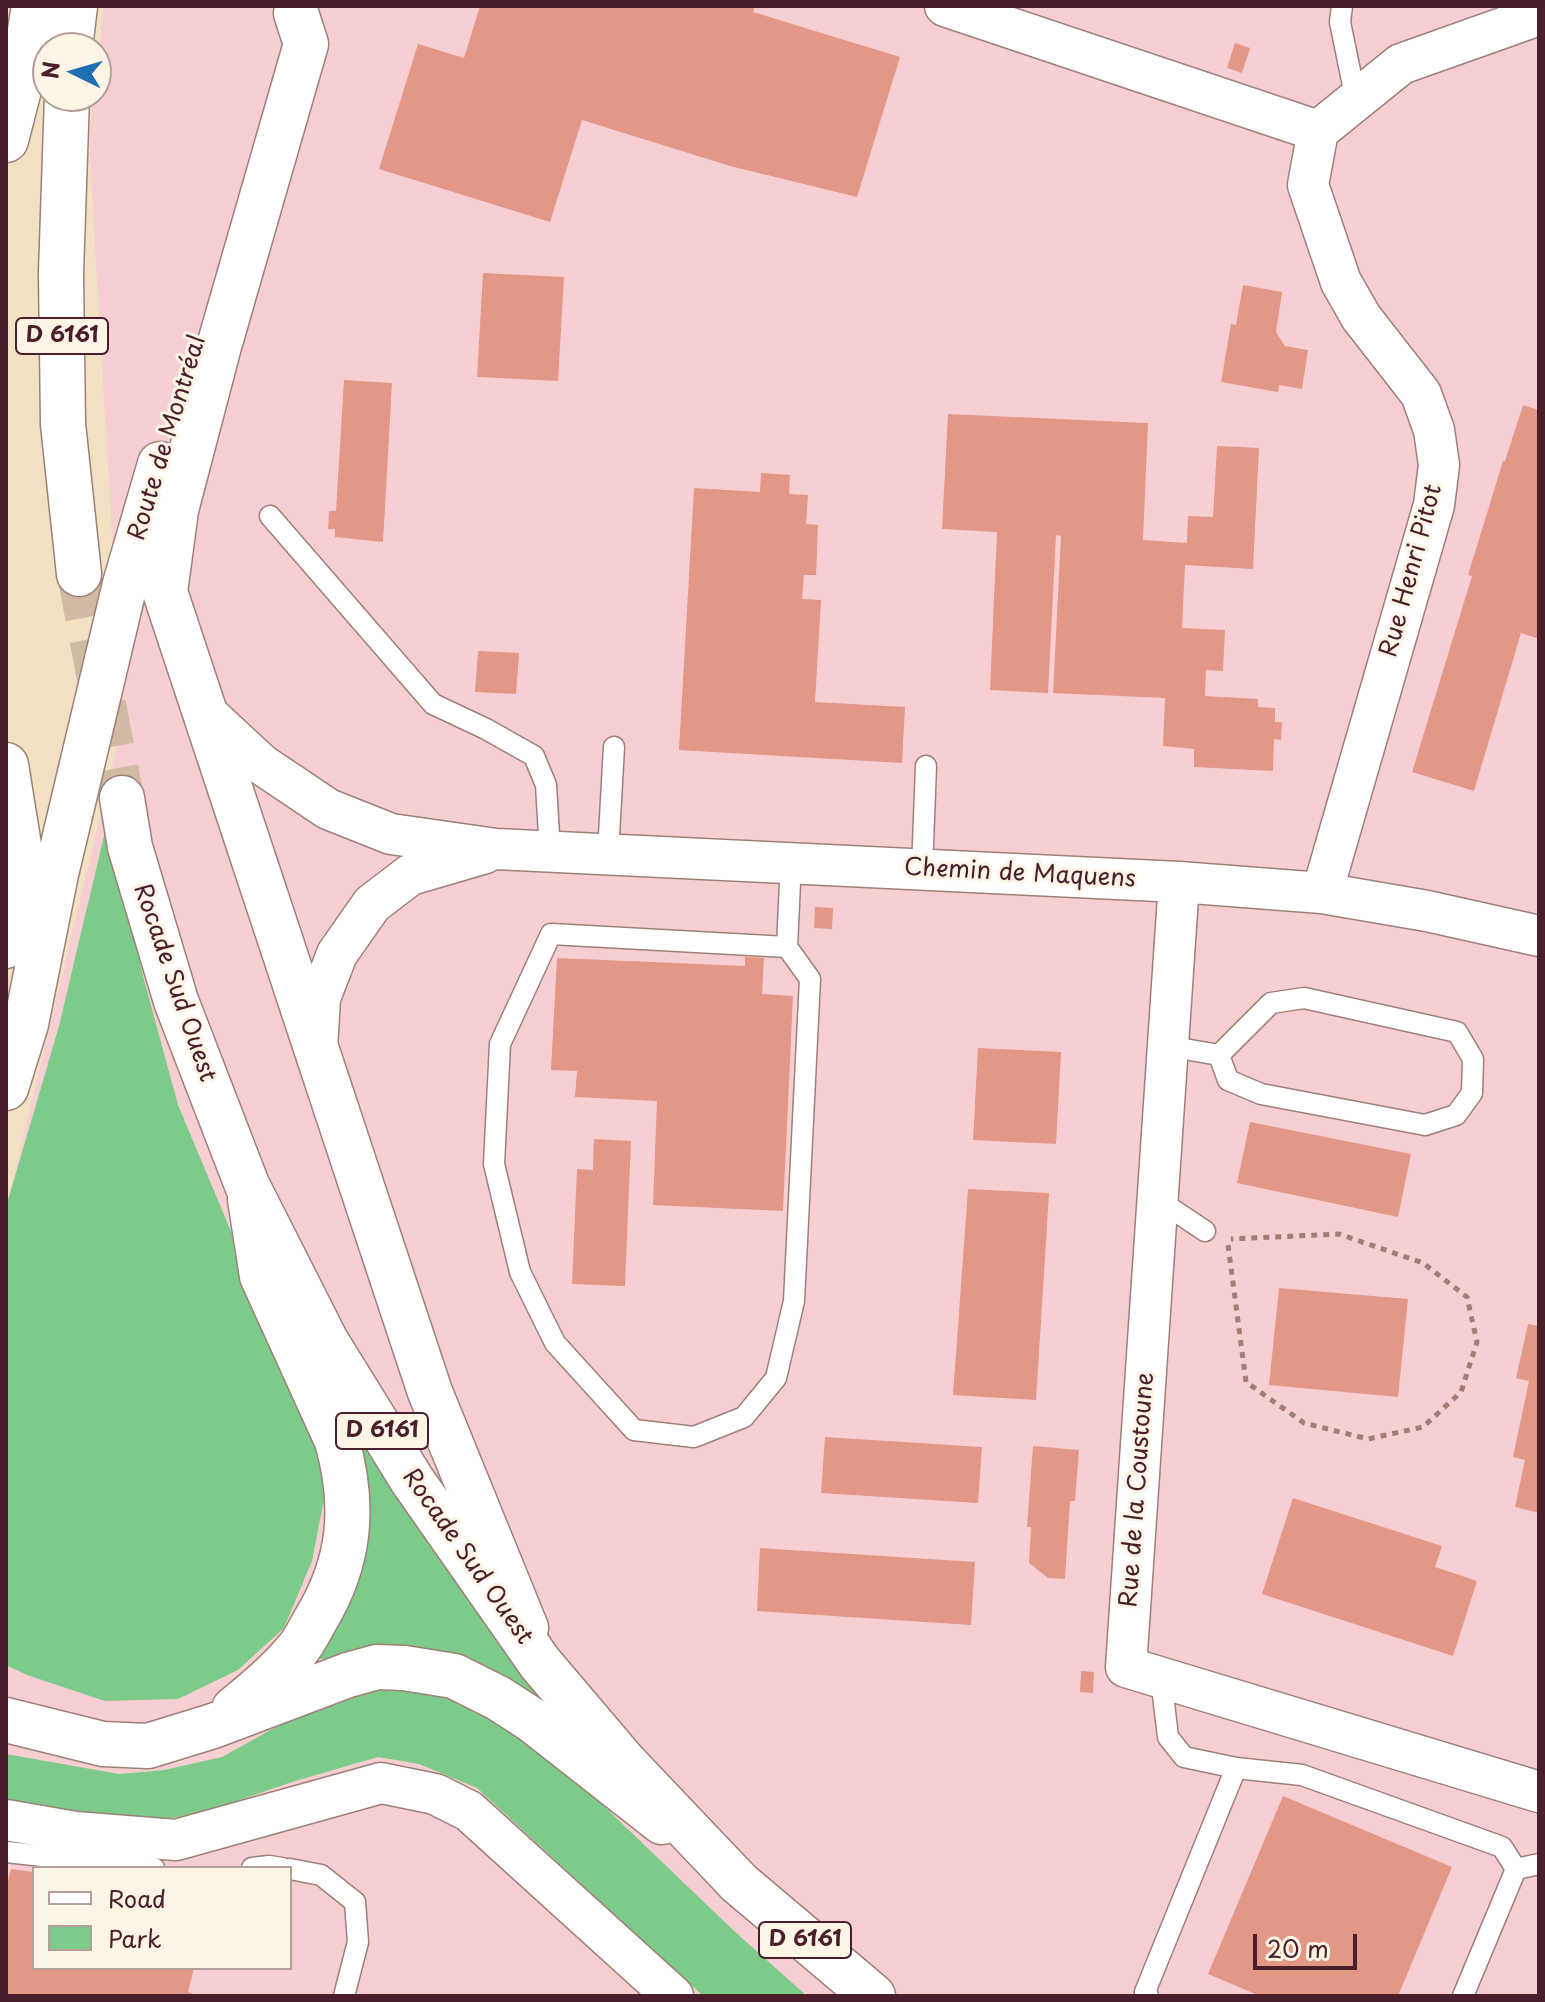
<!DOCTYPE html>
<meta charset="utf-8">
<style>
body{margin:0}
#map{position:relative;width:1545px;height:2002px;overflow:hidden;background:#f2e1c2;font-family:"Playpen Sans",sans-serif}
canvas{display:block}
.frame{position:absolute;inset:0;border:8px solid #4a1f2b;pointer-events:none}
.legend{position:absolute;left:32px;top:1866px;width:260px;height:104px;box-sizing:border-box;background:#fcf5e5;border:2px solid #b59f9b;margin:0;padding:10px 14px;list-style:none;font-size:24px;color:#4a1f2b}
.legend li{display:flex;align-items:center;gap:16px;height:40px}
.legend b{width:40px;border:2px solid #b59f9b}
.north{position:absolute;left:32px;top:32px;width:80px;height:80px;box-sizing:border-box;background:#fcf5e5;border:2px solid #b59f9b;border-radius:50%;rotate:275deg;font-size:22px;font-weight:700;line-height:32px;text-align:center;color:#4a1f2b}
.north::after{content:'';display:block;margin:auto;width:28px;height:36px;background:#1f6fb2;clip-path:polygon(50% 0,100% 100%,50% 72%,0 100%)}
.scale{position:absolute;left:1253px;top:1934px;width:104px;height:36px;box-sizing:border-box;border:4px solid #4a1f2b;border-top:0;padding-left:10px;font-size:24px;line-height:28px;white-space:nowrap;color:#4a1f2b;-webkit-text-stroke:6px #fcf5e5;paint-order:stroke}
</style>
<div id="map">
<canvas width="1545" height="2002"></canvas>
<div class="frame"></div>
<ul class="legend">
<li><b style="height:10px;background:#fff"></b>Road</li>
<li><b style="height:22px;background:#7dcb8a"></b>Park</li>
</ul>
<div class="north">N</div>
<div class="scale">20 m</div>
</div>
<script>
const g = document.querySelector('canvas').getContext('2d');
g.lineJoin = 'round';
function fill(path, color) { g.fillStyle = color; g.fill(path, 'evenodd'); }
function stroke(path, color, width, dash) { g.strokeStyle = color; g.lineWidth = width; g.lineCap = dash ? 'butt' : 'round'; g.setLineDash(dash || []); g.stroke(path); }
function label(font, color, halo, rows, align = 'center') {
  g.font = font + ' "Playpen Sans",sans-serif'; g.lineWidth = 6; g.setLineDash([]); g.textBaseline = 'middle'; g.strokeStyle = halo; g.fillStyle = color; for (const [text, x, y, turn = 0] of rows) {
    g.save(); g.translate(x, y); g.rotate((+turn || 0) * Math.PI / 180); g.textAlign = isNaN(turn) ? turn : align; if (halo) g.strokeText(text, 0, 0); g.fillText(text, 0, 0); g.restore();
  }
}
const built = new Path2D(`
 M 103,6 L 1539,6 L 1539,1996 L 6,1996 L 6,1209 L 123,721 L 89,142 L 93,96 L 96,96 ZM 34,1868 L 290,1868 L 290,1968 L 34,1968 Z`);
const green = new Path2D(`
 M 108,819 L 143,976 L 178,1105 L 303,1403 L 326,1489 L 312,1561 L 284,1628 L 238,1670 L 178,1699 L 105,1701 L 27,1675 L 6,1665 L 6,1207 L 59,1026 Z
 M 355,1424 L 544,1691 L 533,1696 L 310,1657 Z
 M 412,1685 L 470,1703 L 534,1739 L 733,1930 L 807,1996 L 703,1996 L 477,1788 L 419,1764 L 378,1757 L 292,1782 L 205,1812 L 149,1822 L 6,1800 L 6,1754 L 119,1774 L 164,1770 L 222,1757 L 317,1704 L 367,1686 Z`);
const building = new Path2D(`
 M 480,6 L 755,6 L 753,12 L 900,57 L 857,197 L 730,166 L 582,120 L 550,222 L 379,169 L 418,44 L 464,58 Z
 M 1235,43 L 1250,48 L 1242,73 L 1227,68 Z
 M 483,273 L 564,277 L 558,381 L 477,377 Z
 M 1243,285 L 1282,292 L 1276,332 L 1285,346 L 1308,350 L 1302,389 L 1279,385 L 1278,392 L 1221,382 L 1231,324 L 1236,325 Z
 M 344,380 L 392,383 L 383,542 L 335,537 L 335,529 L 328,529 L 329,511 L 336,511 Z
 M 1523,405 L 1539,410 L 1539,639 L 1521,633 L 1474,791 L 1412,772 L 1472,576 L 1468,575 L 1503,461 L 1505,461 Z
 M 948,414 L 1148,423 L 1143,540 L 1187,543 L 1188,516 L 1213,517 L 1217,446 L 1259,448 L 1253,569 L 1185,565 L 1182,628 L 1225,630 L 1223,671 L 1206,670 L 1205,696 L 1258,699 L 1258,707 L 1275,708 L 1275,722 L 1282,722 L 1281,740 L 1274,739 L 1273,771 L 1194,767 L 1194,749 L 1163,746 L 1165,698 L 1053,693 L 1061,536 L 1056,535 L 1048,693 L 990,690 L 997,532 L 942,529 Z
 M 761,473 L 790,475 L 789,494 L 808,495 L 806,524 L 818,525 L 816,575 L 804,575 L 802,599 L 821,600 L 815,702 L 905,707 L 902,763 L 679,750 L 694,488 L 760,492 Z
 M 478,651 L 519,653 L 516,694 L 475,692 Z
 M 815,907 L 833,908 L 832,929 L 814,928 Z
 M 745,957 L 764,958 L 762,994 L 793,996 L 783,1211 L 653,1205 L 657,1101 L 575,1097 L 577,1071 L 551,1070 L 557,958 L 745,966 Z
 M 978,1048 L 1061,1052 L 1056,1144 L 973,1140 Z
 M 1250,1122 L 1411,1154 L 1398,1217 L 1237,1183 Z
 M 594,1139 L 631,1141 L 625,1286 L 572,1284 L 577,1169 L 593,1170 Z
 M 968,1189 L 1049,1193 L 1036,1400 L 953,1395 Z
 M 1279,1288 L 1408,1299 L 1398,1397 L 1269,1385 Z
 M 1528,1324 L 1539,1326 L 1539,1513 L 1515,1507 L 1525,1460 L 1513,1457 L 1529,1381 L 1516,1378 Z
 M 825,1437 L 982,1447 L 978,1503 L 821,1493 Z
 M 1033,1446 L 1079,1450 L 1075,1501 L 1070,1501 L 1065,1579 L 1048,1578 L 1029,1563 L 1031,1527 L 1027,1527 Z
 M 1293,1498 L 1442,1546 L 1435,1567 L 1477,1581 L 1453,1656 L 1262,1594 Z
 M 760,1548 L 975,1562 L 971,1625 L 757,1611 Z
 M 1081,1671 L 1094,1672 L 1093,1693 L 1080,1692 Z
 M 1283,1796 L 1452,1867 L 1398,1996 L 1260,1996 L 1208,1974 Z
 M 11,1869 L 34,1872 L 34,1968 L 194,1968 L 188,1992 L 199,1996 L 6,1996 L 6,1889 Z`);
const primaryTunnel = new Path2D(`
 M 79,574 L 122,798`);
const path = new Path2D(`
 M 1228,1245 L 1246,1382 L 1304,1423 L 1368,1439 L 1423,1427 L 1461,1392 L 1477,1342 L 1467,1297 L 1423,1263 L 1339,1234 L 1231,1239`);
const lane = new Path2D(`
 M 1342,6 L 1340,22 L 1356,100
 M 270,516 L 433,704 L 486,729 L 534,756 L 546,785 L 550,851
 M 608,853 L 614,747
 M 922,869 L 926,766
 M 787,947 L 551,934 L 500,1044 L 494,1164 L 520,1272 L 555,1343 L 634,1430 L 694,1437 L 744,1417 L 776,1378 L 794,1301 L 810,979 L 787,947 L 791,861
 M 1167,1046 L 1219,1055 L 1271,1003 L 1304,998 L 1457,1032 L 1473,1059 L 1472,1093 L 1456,1115 L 1425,1125 L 1261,1094 L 1228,1080 L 1219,1055
 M 1157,1199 L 1205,1231
 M 1161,1678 L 1168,1737 L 1184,1757 L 1236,1768
 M 6,1852 L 154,1868
 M 252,1868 L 269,1866 L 282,1868
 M 290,1869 L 321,1875 L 355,1902 L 358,1942 L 344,1996
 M 1516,1869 L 1539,1864
 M 1148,1996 L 1145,1992 L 1236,1768 L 1302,1775 L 1502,1847 L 1516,1869
 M 1463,1996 L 1516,1869`);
const street = new Path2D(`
 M 945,6 L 1318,131
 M 206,713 L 261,764 L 328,809 L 391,834 L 496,849 L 1179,882 L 1322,893 L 1427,911 L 1539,936
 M 1179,882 L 1126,1667 L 1539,1792
 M 1322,893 L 1434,505 L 1439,465 L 1434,430 L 1421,394 L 1361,317 L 1341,282 L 1308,185 L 1318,131 L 1401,64 L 1539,15
 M 317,1048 L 320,998 L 337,954 L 372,904 L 410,875 L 485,853
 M 6,1820 L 75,1832 L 176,1840 L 381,1783 L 435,1794 L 469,1811 L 673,1996`);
const secondary = new Path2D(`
 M 296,13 L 306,44 L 219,346 L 176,510 L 165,592 L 430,1392 L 526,1628
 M 6,140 L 23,74 L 34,6
 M 6,765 L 20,852 L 14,914 L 6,946
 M 6,1088 L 26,1024 L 56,874 L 125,584 L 160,464
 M 234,1709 C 256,1691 279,1672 297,1650 C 305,1641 310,1629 316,1619 C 351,1561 355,1505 337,1441 L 262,1276 L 250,1199
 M 6,1720 L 103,1744 L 148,1746 L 213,1726 L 348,1675 L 377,1667 L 404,1668 L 454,1676 L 498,1698 L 532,1720 L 662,1822`);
const primary = new Path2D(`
 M 70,48 L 75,6
 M 67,96 L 61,273 L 63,424 L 79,574
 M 122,798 L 130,847 L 176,1001 L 247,1185 L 326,1341 L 412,1480 L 540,1663 L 624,1762 L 739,1883 L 873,1996`);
const shields = [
 [62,336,92],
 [382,1431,92],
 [805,1940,92]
];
const shieldNames = [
 ["D 6161",62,336],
 ["D 6161",382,1431],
 ["D 6161",805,1940]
];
const streetNames = [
 ["Route de Montréal",168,438,-73],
 ["Rue Henri Pitot",1412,571,-75],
 ["Chemin de Maquens",1020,874,3],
 ["Rocade Sud Ouest",174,983,71],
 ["Rue de la Coustoune",1138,1490,-86],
 ["Rocade Sud Ouest",467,1557,55]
];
fill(built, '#f7cfd2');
fill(green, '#7dcb8a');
fill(building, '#e39787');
stroke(primaryTunnel, '#d0baa4', 44, [44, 22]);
stroke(lane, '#9e8076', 23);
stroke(street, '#9e8076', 43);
stroke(secondary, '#9e8076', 47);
stroke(primary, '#9e8076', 47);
stroke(path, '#9e8076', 5, [6, 6]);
stroke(lane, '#fff', 20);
stroke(street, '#fff', 40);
stroke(secondary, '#fff', 44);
stroke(primary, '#fff', 44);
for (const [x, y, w] of shields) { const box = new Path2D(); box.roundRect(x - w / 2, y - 18, w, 36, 6); g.fillStyle = '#fcf5e5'; g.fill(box); stroke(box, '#4a1f2b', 2); }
label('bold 22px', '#4a1f2b', null, shieldNames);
label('24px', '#4a1f2b', '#fcf5e5', streetNames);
</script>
